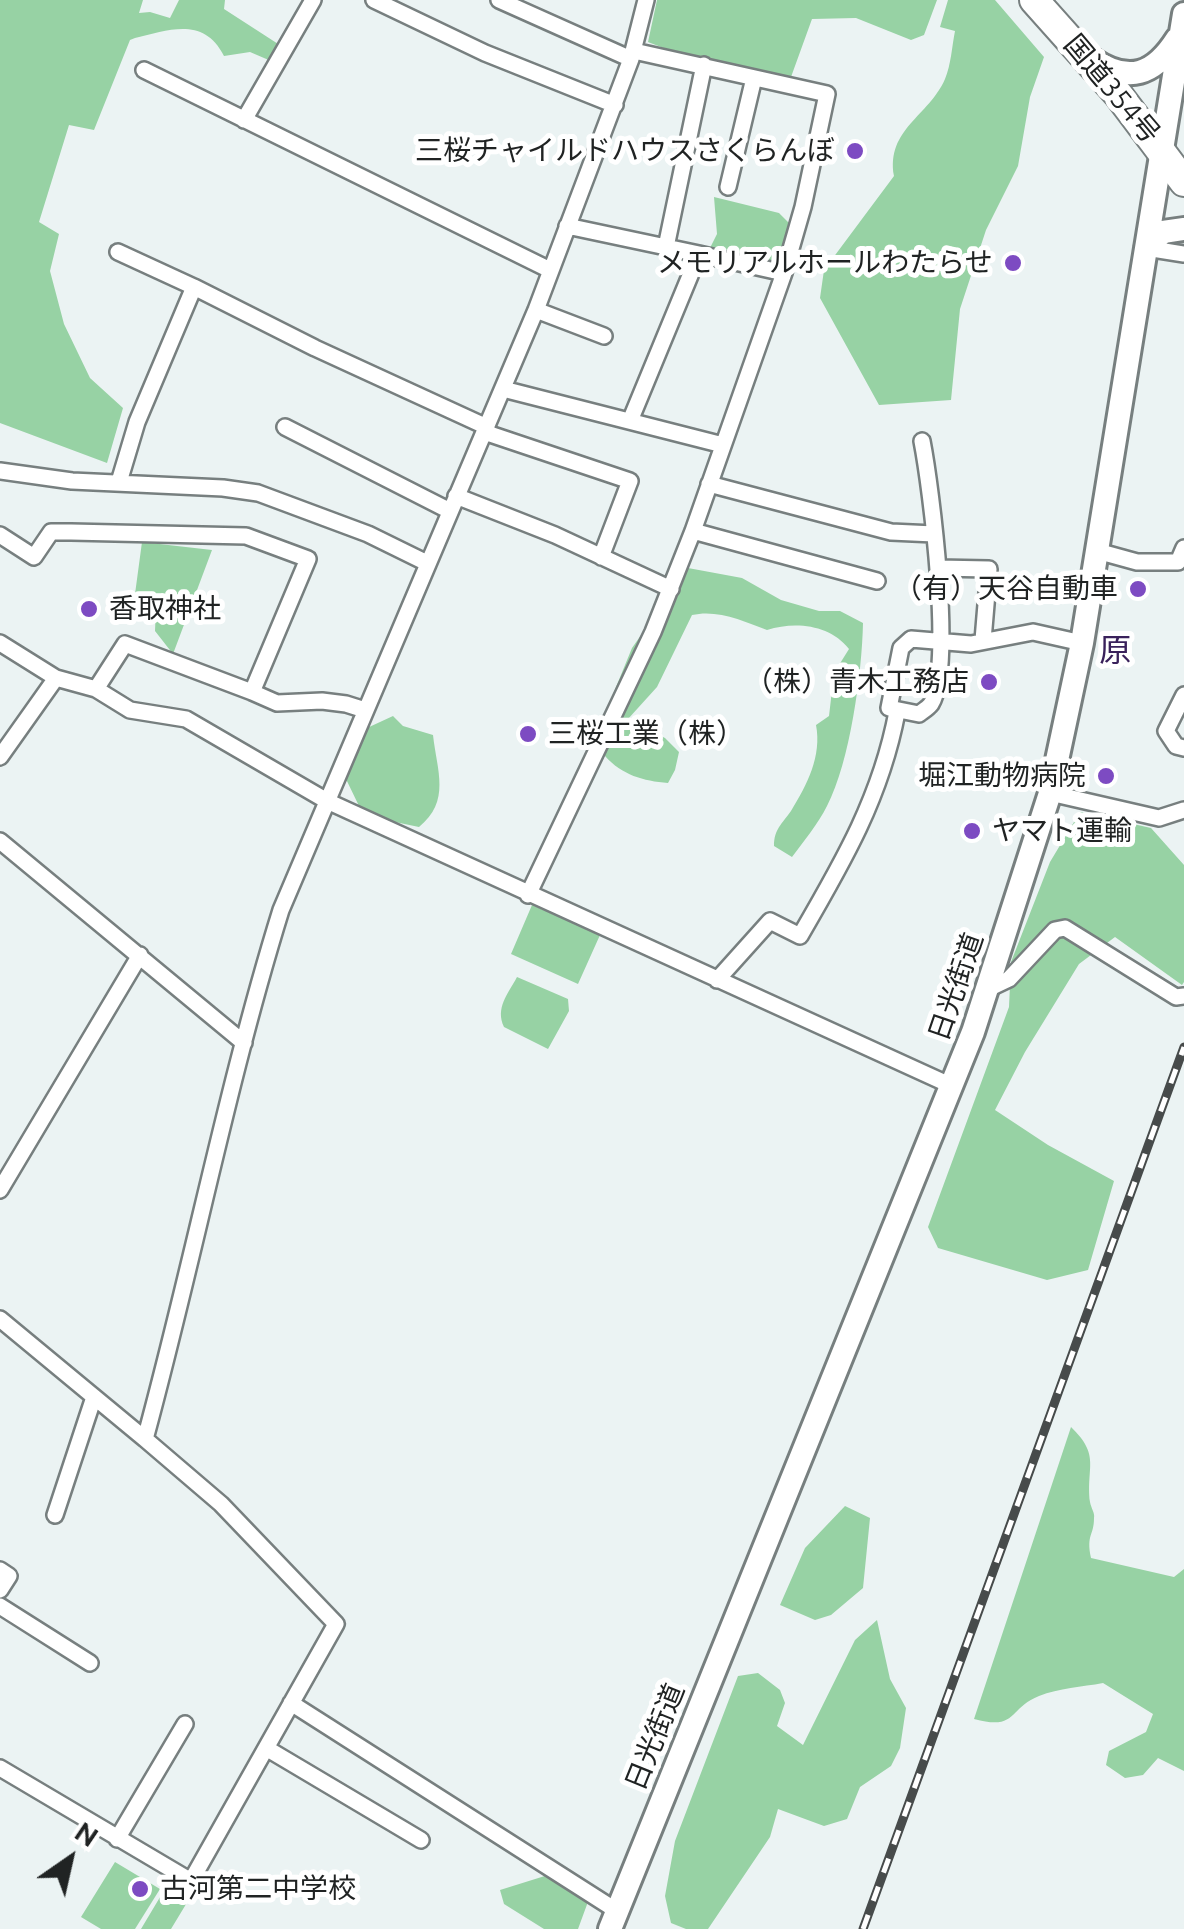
<!DOCTYPE html>
<meta charset="utf-8">
<style>
body{margin:0}
#map{position:relative;width:1184px;height:1929px;overflow:hidden;background:#ebf3f3;font-family:Ubuntu,sans-serif}
canvas{display:block}
.north{position:absolute;left:20px;top:1809px;width:100px;height:100px;-webkit-text-stroke:8px #fff;paint-order:stroke;rotate:34deg;font-size:28px;font-weight:700;line-height:40px;text-align:center;color:#202323}
.north::after{content:'';display:block;margin:auto;width:35px;height:45px;background:#202323;clip-path:polygon(50% 0,100% 100%,50% 72%,0 100%)}
</style>
<div id="map">
<canvas width="1184" height="1929"></canvas>
<div class="north">N</div>
</div>
<script>
const g = document.querySelector('canvas').getContext('2d');
g.lineJoin = 'round';
function fill(path, color) { g.fillStyle = color; g.fill(path, 'evenodd'); }
function stroke(path, color, width, dash) { g.strokeStyle = color; g.lineWidth = width; g.lineCap = dash ? 'butt' : 'round'; g.setLineDash(dash || []); g.stroke(path); }
function label(font, color, halo, rows, align = 'center') {
  g.font = font + ' Ubuntu,"Noto Sans JP",sans-serif'; g.lineWidth = 10; g.setLineDash([]); g.textBaseline = 'middle'; g.strokeStyle = halo; g.fillStyle = color; for (const [text, x, y, turn = 0] of rows) {
    g.save(); g.translate(x, y); g.rotate((+turn || 0) * Math.PI / 180); g.textAlign = isNaN(turn) ? turn : align; if (halo) g.strokeText(text, 0, 0); g.fillText(text, 0, 0); g.restore();
  }
}
const green = new Path2D(`
 M 0,0 L 143,0 L 139,13 L 150,12 L 170,18 L 179,0 L 225,0 L 224,9 L 289,51 L 271,61 L 250,52 L 224,56 C 204,16 169,30 135,38 L 130,40 L 94,130 L 69,125 L 39,222 L 59,234 L 50,271 L 64,324 L 90,378 L 123,408 L 107,463 L 0,423 Z
 M 657,0 L 937,0 L 924,35 L 911,40 L 856,18 L 812,19 L 791,77 L 679,54 L 648,42 Z
 M 948,0 L 995,0 L 1044,57 L 1030,97 L 1018,166 L 986,230 L 960,309 L 951,400 L 879,405 L 820,298 L 824,270 L 894,176 C 886,129 929,116 945,79 C 951,65 952,46 955,31 L 940,27 Z
 M 714,197 L 779,213 L 789,223 L 779,267 L 709,250 L 717,234 Z
 M 142,542 L 212,550 L 173,654 L 155,631 L 156,606 L 135,594 Z
 M 688,568 L 742,578 L 781,600 L 819,611 L 840,611 L 863,623 C 862,673 850,762 827,806 C 818,824 804,841 792,857 L 774,846 C 774,829 782,824 791,811 C 807,785 822,756 816,725 L 829,716 L 834,673 L 849,649 C 830,625 796,621 767,630 C 744,621 717,609 692,615 L 657,687 L 628,719 L 665,738 L 679,752 L 675,770 L 668,783 C 643,781 622,775 605,756 L 607,709 L 632,648 Z
 M 393,716 L 403,726 L 433,735 C 437,771 451,801 419,827 L 395,822 L 359,806 L 345,777 L 367,728 Z
 M 1080,812 L 1151,828 L 1184,865 L 1184,982 L 1182,985 L 1115,937 L 1079,964 L 1025,1052 L 995,1110 L 1048,1145 L 1114,1181 L 1088,1270 L 1047,1280 L 938,1248 L 928,1227 L 1009,1007 L 1011,962 L 1050,862 Z
 M 532,905 L 600,935 L 578,984 L 511,954 Z
 M 517,977 L 568,999 L 569,1011 L 548,1049 L 504,1027 C 495,1008 508,994 517,977 Z
 M 1071,1427 C 1101,1456 1086,1466 1090,1502 C 1091,1508 1095,1513 1094,1518 C 1094,1536 1086,1534 1091,1558 L 1174,1577 L 1184,1569 L 1184,1771 L 1158,1758 L 1143,1775 L 1125,1778 L 1106,1765 L 1109,1751 L 1146,1732 L 1153,1714 L 1103,1683 C 1082,1687 1059,1688 1039,1696 C 1008,1708 1018,1731 974,1719 Z
 M 845,1506 L 870,1518 L 863,1588 L 831,1615 L 815,1620 L 780,1605 L 805,1548 Z
 M 877,1620 L 890,1679 L 906,1708 L 900,1748 L 891,1766 L 860,1787 L 847,1819 L 824,1826 L 778,1809 L 770,1837 L 708,1929 L 686,1929 L 671,1923 L 665,1896 L 675,1841 L 738,1676 L 758,1673 L 780,1690 L 785,1703 L 777,1726 L 803,1745 L 855,1640 Z
 M 115,1862 L 160,1889 L 135,1929 L 101,1929 L 81,1917 Z
 M 548,1875 L 589,1899 L 578,1929 L 544,1929 L 504,1904 L 500,1890 Z
 M 172,1877 L 194,1891 L 171,1929 L 141,1929 Z`);
const street = new Path2D(`
 M 374,0 L 485,53 L 615,105
 M 499,0 L 631,59
 M 144,70 L 550,270
 M 244,120 L 313,0
 M 728,187 L 754,78
 M 567,226 L 699,254
 M 666,247 L 704,65
 M 1146,248 L 1184,254
 M 118,252 L 194,287
 M 536,310 L 604,336
 M 503,389 L 723,445
 M 630,421 L 699,254 L 784,273
 M 285,427 L 450,511
 M 484,432 L 630,481 L 601,557
 M 922,441 C 931,487 954,668 931,704 C 928,708 923,711 919,714 L 889,708 L 901,648 L 911,639 L 971,644 L 1033,632 L 1082,643
 M 0,471 L 72,481 L 223,488 L 258,493 L 368,534 L 427,563
 M 119,482 L 137,422 L 194,287 L 315,348 L 487,427
 M 709,484 L 891,532 L 934,534
 M 456,496 L 555,535 L 671,589
 M 693,531 L 877,581
 M 0,535 L 34,557 L 51,532 L 71,532 L 246,536 L 308,559 L 252,692 L 125,644 L 96,689
 M 1097,551 L 1137,562 L 1178,562 L 1184,548
 M 938,568 L 989,569 L 983,640
 M 0,643 L 56,678 L 96,689 L 130,710 L 186,719 L 327,801 L 952,1086
 M 252,692 L 277,703 L 322,701 L 346,704 L 365,710
 M 1184,695 L 1166,731 L 1176,746 L 1184,748
 M 0,757 L 56,678
 M 1050,793 L 1159,818 L 1184,810
 M 0,841 L 244,1043
 M 528,895 L 653,632 L 693,531 L 784,273 L 803,207 L 827,94 L 634,51
 M 717,980 L 770,921 L 800,936 C 843,862 881,797 897,712
 M 988,989 L 1009,979 L 1055,930 L 1065,928 L 1176,997 L 1184,996
 M 0,1190 L 140,955
 M 0,1319 L 145,1439
 M 55,1515 L 94,1397
 M 0,1570 L 9,1576 L 0,1590
 M 0,1606 L 90,1663
 M 291,1703 L 617,1911
 M 266,1748 L 421,1840
 M 0,1768 L 191,1881 L 336,1624 L 221,1504 L 145,1439 C 193,1263 227,1084 281,910 L 536,310 L 631,59 L 646,0
 M 117,1839 L 185,1724`);
const secondary = new Path2D(`
 M 1092,59 C 1129,84 1154,75 1177,39
 M 1146,248 L 1163,232 L 1184,229
 M 610,1929 L 973,1032 L 1050,793 L 1082,643 L 1184,14`);
const highway = new Path2D(`
 M 1034,0 L 1117,93 L 1184,182`);
const rail = new Path2D(`
 M 863,1929 L 1184,1047`);
const markers = [
 [855,151,10,"#7d4bc2"],
 [1013,263,10,"#7d4bc2"],
 [1138,589,10,"#7d4bc2"],
 [89,609,10,"#7d4bc2"],
 [989,682,10,"#7d4bc2"],
 [528,734,10,"#7d4bc2"],
 [1106,776,10,"#7d4bc2"],
 [972,831,10,"#7d4bc2"],
 [140,1889,10,"#7d4bc2"]
];
const streetNames = [
 ["国道354号",1112,89,50],
 ["日光街道",956,987,-71],
 ["日光街道",655,1737,-68]
];
const poiNames = [
 ["三桜チャイルドハウスさくらんぼ",835,151],
 ["メモリアルホールわたらせ",993,263],
 ["（有）天谷自動車",1118,589],
 ["香取神社",109,609,"left"],
 ["（株）青木工務店",969,682],
 ["三桜工業（株）",548,734,"left"],
 ["堀江動物病院",1086,776],
 ["ヤマト運輸",992,831,"left"],
 ["古河第二中学校",160,1889,"left"]
];
const quarterNames = [
 ["原",1115,650]
];
fill(green, '#97d2a4');
stroke(street, '#777f7f', 20);
stroke(secondary, '#777f7f', 28);
stroke(highway, '#777f7f', 32);
stroke(street, '#fff', 15);
stroke(secondary, '#fff', 22);
stroke(highway, '#fff', 28);
stroke(rail, '#474b4b', 9);
stroke(rail, '#fff', 5, [15]);
for (const [x, y, r, color] of markers) { const dot = new Path2D(); dot.arc(x, y, r, 0, 2 * Math.PI); g.fillStyle = color; g.fill(dot); stroke(dot, '#fff', 4); }
label('28px', '#202323', '#fff', streetNames);
label('28px', '#202323', '#fff', poiNames, 'right');
label('32px', '#39215b', '#fff', quarterNames);
</script>
